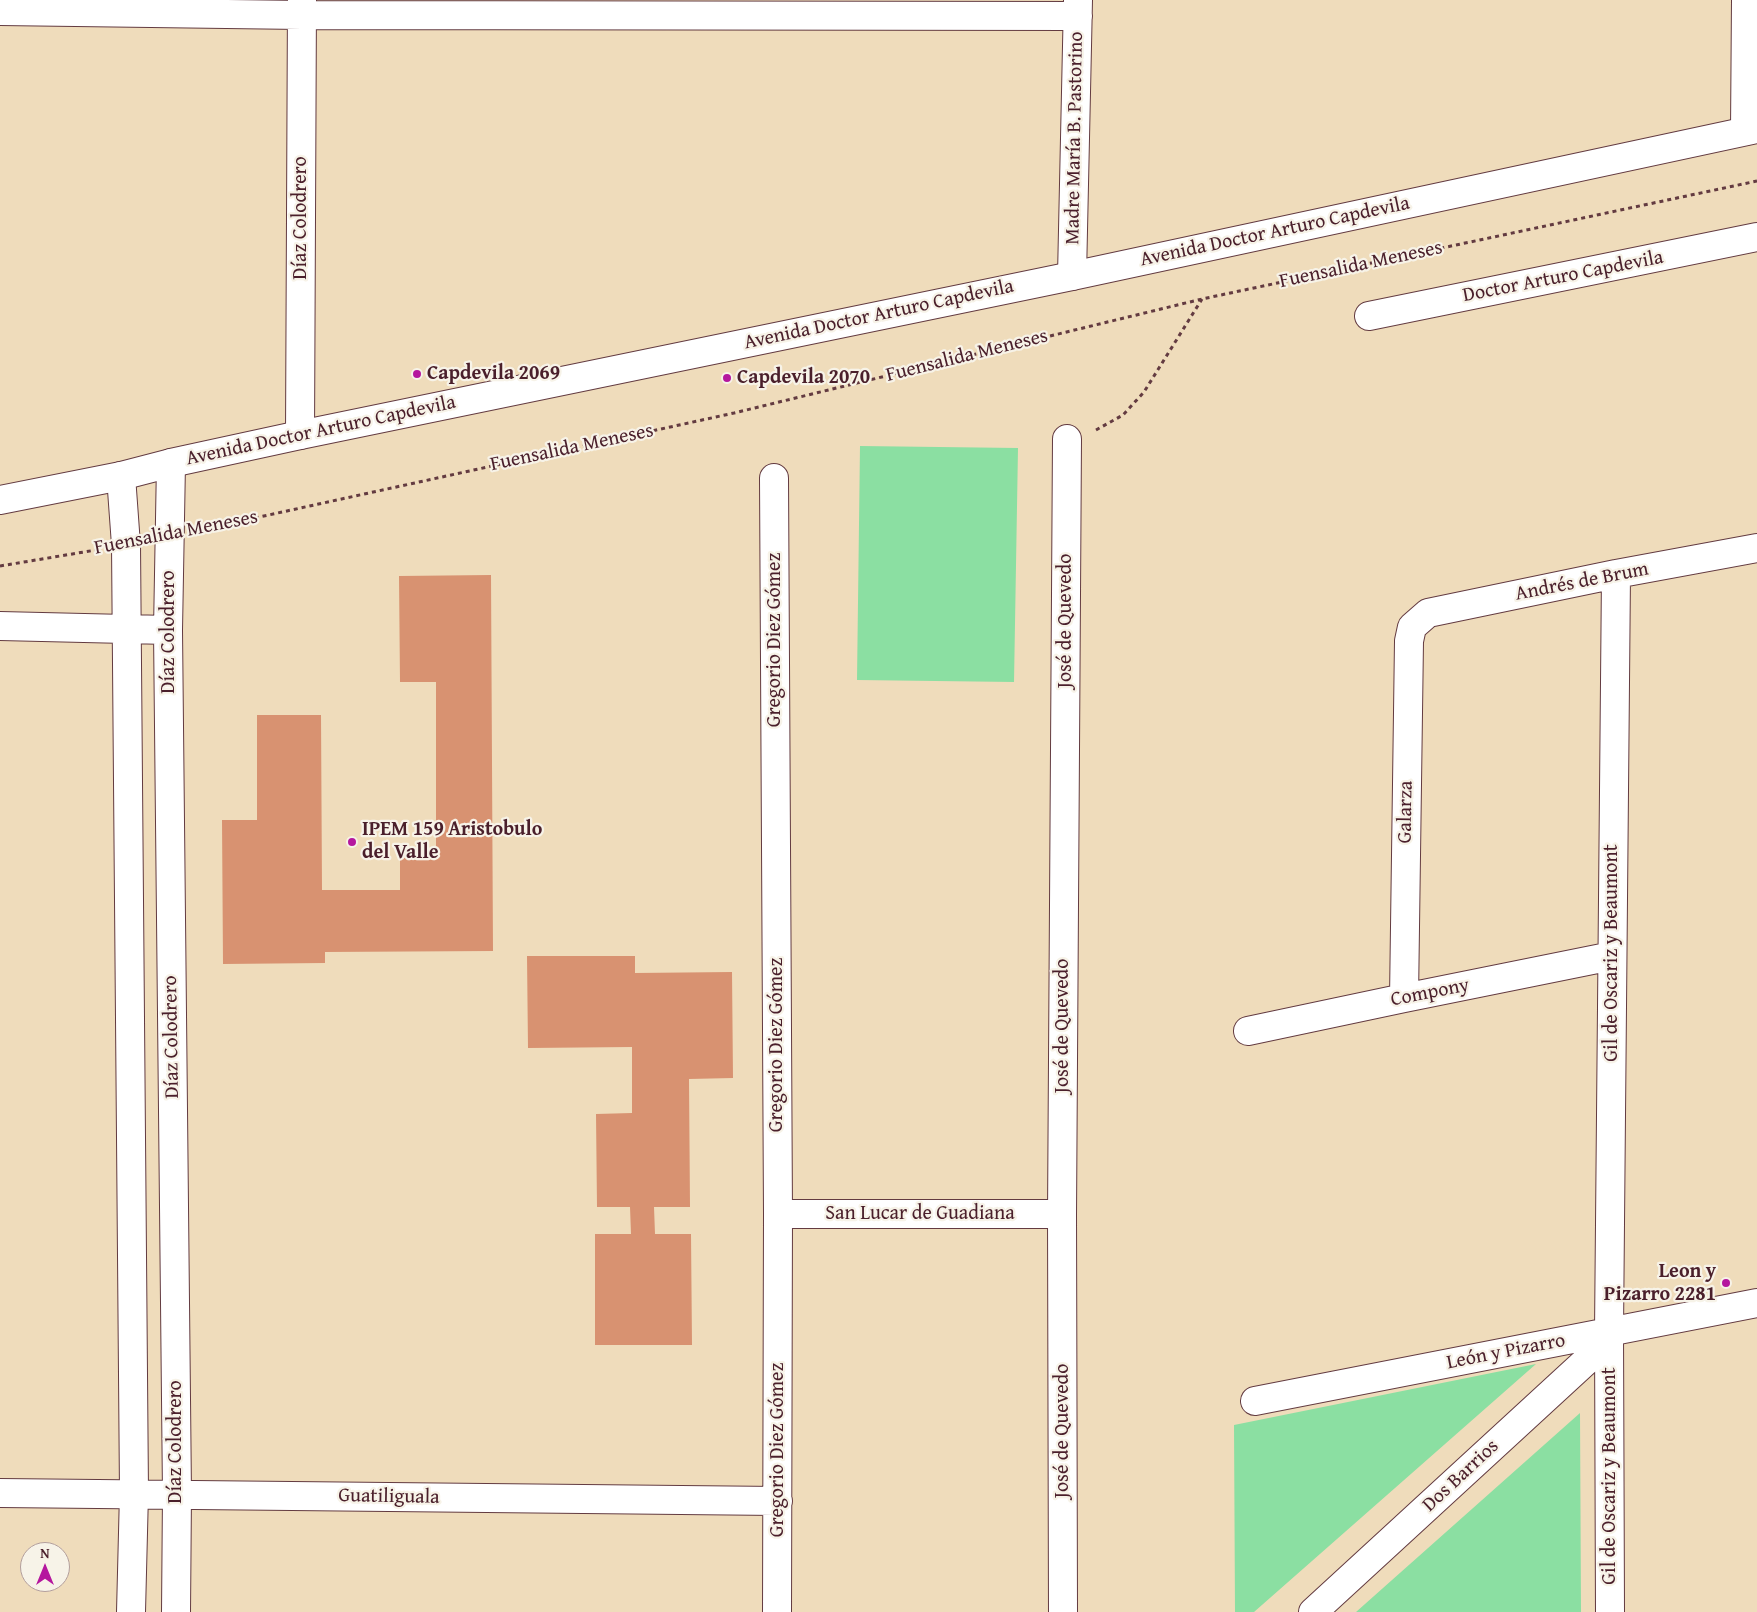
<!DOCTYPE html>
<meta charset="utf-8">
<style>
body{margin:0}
#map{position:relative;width:1757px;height:1612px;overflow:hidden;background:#efdcbb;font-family:"Gentium Book Plus",serif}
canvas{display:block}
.north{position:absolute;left:20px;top:1542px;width:50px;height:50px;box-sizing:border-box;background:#f7f3e8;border:1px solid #b29e9c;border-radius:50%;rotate:0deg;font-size:14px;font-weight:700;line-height:20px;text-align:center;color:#4a1f2b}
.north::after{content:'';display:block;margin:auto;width:18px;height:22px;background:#b5179e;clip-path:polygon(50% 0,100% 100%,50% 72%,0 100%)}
</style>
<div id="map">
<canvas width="1757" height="1612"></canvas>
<div class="north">N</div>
</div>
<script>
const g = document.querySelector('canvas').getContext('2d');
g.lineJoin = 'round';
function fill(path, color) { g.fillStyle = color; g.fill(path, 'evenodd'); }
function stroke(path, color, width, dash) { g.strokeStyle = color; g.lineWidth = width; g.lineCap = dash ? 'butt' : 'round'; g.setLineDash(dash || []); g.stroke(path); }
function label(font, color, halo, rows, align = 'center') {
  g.font = font + ' "Gentium Book Plus",serif'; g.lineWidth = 4.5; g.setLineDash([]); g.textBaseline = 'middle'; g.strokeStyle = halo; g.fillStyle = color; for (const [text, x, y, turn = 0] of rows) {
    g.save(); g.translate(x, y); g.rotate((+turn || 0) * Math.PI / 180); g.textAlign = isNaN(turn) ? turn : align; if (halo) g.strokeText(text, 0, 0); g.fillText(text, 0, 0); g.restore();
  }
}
const green = new Path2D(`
 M 860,446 L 1018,448 L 1014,682 L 857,680 Z
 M 1536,1364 L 1254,1612 L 1235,1612 L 1234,1425 Z
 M 1580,1413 L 1581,1612 L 1356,1612 Z`);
const building = new Path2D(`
 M 491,575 L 493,951 L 325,952 L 325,963 L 223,964 L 222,820 L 257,820 L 257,715 L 321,715 L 322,890 L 400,890 L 400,858 L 436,858 L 436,682 L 400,682 L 399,576 Z
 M 527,956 L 635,956 L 635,973 L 732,972 L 733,1078 L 689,1079 L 690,1207 L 654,1207 L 655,1234 L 691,1234 L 692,1345 L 595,1345 L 595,1234 L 631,1234 L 630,1207 L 597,1207 L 596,1114 L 632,1113 L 632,1047 L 528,1048 Z`);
const path = new Path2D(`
 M 1096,430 L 1123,415 L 1144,392 L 1202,299
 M 200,530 L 734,413 L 1202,299 L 1757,181
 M 0,566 L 96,550`);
const street = new Path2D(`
 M 0,11 L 302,15 L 1078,16
 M 1745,131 L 1746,0
 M 1072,276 L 1078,0
 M 1369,316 L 1757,237
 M 300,435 L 302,0
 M 171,463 L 168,630 L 177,1494 L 176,1612
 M 121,476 L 126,545 L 134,1493 L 131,1612
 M 774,478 L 778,1214 L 777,1612
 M 0,626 L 168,630
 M 1404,998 L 1409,641 L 1412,627 L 1428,613 L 1616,574 L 1757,548
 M 1248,1031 L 1404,998 L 1612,956
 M 778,1214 L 1062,1214
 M 1255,1401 L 1757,1303
 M 0,1493 L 778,1501
 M 1063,1612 L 1062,1214 L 1067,439
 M 1313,1612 L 1610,1339
 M 1610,1612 L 1609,1331 L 1616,574`);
const primary = new Path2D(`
 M 0,500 L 121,476 L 171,463 L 300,435 L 1072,276 L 1757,129`);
const markers = [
 [417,374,5,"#b5179e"],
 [727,378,5,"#b5179e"],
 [352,842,5,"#b5179e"],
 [1726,1283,5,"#b5179e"]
];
const streetNames = [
 ["Madre María B. Pastorino",1075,138,-89],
 ["Díaz Colodrero",301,218,-90],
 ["Avenida Doctor Arturo Capdevila",1275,232,-12],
 ["Fuensalida Meneses",1361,265,-12],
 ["Doctor Arturo Capdevila",1563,277,-11],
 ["Avenida Doctor Arturo Capdevila",879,315,-12],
 ["Fuensalida Meneses",967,356,-14],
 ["Avenida Doctor Arturo Capdevila",321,431,-12],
 ["Fuensalida Meneses",572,448,-12],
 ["Fuensalida Meneses",176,533,-11],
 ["Andrés de Brum",1582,582,-11],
 ["José de Quevedo",1066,621,-90],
 ["Díaz Colodrero",169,632,-90],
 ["Gregorio Diez Gómez",775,640,-90],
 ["Galarza",1406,812,-89],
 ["Gil de Oscariz y Beaumont",1612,953,-90],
 ["Compony",1430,993,-11],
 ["José de Quevedo",1063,1026,-90],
 ["Díaz Colodrero",172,1037,-91],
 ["Gregorio Diez Gómez",777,1045,-90],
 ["San Lucar de Guadiana",920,1214],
 ["León y Pizarro",1506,1352,-11],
 ["José de Quevedo",1063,1431,-90],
 ["Díaz Colodrero",176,1442,-90],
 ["Gregorio Diez Gómez",778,1450,-90],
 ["Dos Barrios",1461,1476,-43],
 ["Gil de Oscariz y Beaumont",1610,1476,-90],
 ["Guatiliguala",389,1497,1]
];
const poiNames = [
 ["Capdevila 2069",427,374],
 ["Capdevila 2070",737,378],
 ["IPEM 159 Aristobulo",362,830],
 ["del Valle",362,853],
 ["Leon y",1716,1272,"right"],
 ["Pizarro 2281",1716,1295,"right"]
];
fill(green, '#8bdfa2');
fill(building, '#d89271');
stroke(street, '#633b41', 30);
stroke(primary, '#633b41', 30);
stroke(path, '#633b41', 3, [4, 4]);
stroke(street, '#fff', 28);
stroke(primary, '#fff', 28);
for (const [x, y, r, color] of markers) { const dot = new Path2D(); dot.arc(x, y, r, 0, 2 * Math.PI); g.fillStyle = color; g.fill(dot); stroke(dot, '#f7f3e8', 2); }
label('20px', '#4a1f2b', '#f7f3e8', streetNames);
label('bold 20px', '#4a1f2b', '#f7f3e8', poiNames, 'left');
</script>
